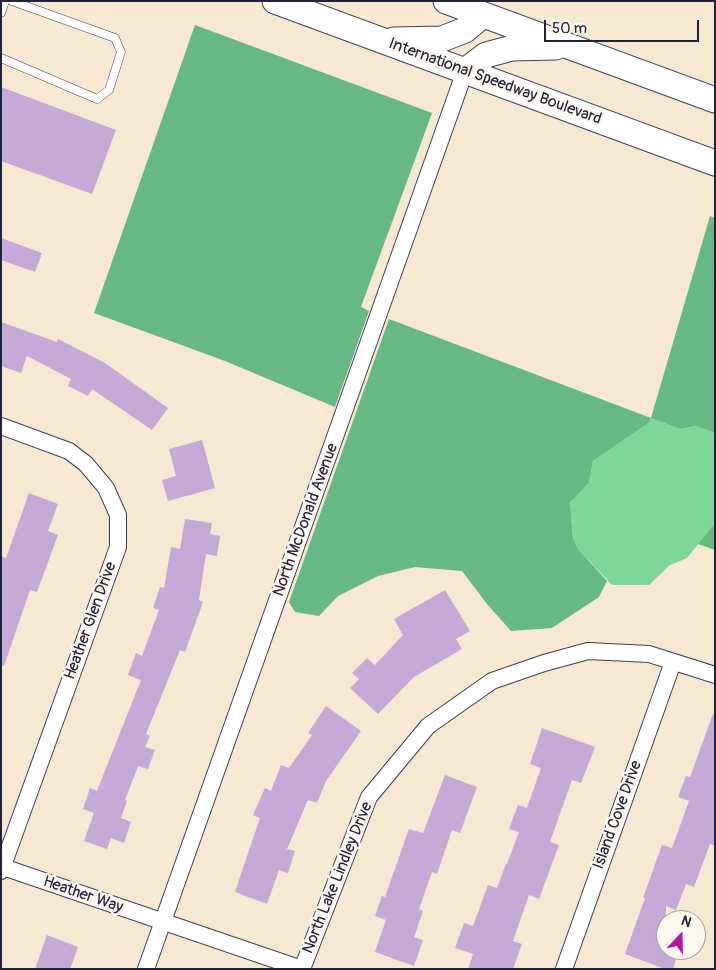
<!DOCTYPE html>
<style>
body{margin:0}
#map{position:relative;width:716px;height:970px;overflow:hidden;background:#f6e8d2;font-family:Pangolin,sans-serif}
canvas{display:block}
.frame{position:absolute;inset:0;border:2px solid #22223b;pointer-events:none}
.north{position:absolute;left:656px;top:910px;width:50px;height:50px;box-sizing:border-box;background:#fbf7ec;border:1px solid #a4a2a5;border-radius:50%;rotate:21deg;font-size:14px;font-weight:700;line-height:20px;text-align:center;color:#22223b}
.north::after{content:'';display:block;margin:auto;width:18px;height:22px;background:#b5179e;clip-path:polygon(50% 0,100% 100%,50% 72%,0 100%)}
.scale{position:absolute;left:544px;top:20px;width:155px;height:22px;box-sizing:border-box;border:2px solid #22223b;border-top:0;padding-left:6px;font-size:15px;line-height:18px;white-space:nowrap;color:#22223b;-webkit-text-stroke:4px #fbf7ec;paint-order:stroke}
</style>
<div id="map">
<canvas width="716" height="970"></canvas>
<div class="frame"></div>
<div class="north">N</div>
<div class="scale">50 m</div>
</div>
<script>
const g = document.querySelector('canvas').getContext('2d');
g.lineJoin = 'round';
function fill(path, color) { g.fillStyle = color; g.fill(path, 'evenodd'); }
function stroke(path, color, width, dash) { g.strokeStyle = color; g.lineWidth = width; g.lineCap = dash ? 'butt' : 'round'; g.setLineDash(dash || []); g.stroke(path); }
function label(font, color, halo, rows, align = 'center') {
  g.font = font + ' Pangolin,sans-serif'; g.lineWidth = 5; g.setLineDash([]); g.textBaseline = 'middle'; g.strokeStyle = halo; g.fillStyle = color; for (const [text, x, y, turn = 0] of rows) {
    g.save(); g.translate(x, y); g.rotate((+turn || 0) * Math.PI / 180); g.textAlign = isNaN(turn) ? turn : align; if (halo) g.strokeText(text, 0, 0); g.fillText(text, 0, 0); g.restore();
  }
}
const green = new Path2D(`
 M 651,418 L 680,429 L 695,426 L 715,433 L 715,523 L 687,558 L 670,565 L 649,585 L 612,585 L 578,549 L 573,538 L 570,501 L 589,483 L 593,461 L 650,422 Z`);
const forest = new Path2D(`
 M 195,25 L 432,113 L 361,307 L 369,311 L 335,407 L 225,361 L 94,313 Z
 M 710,216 L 715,218 L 715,433 L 695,426 L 680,429 L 651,418 L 650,422 L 593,461 L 589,483 L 570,502 L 573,538 L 578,549 L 607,581 L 599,597 L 552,628 L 511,631 L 487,604 L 462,571 L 415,567 L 378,576 L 338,596 L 319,616 L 295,612 L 289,602 L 389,319 L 651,418 Z
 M 715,523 L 715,550 L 698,544 Z`);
const building = new Path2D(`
 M 1,87 L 116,130 L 92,194 L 1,161 Z
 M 1,238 L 42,253 L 35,272 L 1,260 Z
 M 1,322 L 57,342 L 58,339 L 105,363 L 168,408 L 152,430 L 92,389 L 88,396 L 68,386 L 71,379 L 27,356 L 21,373 L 1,366 Z
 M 202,440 L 215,488 L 168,501 L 162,480 L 176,476 L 169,449 Z
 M 29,493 L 58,504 L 48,531 L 58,535 L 37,592 L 30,590 L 4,666 L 1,665 L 1,556 L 6,558 Z
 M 185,519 L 212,523 L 210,534 L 220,536 L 217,556 L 206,554 L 199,600 L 203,602 L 185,652 L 180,650 L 146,734 L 150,736 L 145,747 L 155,750 L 148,769 L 138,766 L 125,800 L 127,801 L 121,818 L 131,822 L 124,843 L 111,838 L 107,849 L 84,841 L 94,813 L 83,809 L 90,788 L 97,791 L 141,680 L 128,675 L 136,653 L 142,656 L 159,610 L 153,608 L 160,587 L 164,588 L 171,547 L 180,549 Z
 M 445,590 L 470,631 L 456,639 L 462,649 L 414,677 L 378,714 L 350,688 L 359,679 L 352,673 L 367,658 L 375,665 L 403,635 L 394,619 Z
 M 326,706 L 361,731 L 326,781 L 317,803 L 308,800 L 287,849 L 295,851 L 288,873 L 279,870 L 267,904 L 235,892 L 260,818 L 253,815 L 265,788 L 271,791 L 281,765 L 289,768 L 312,735 L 308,733 Z
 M 713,714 L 715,714 L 715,846 L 710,844 L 694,887 L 686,884 L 676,910 L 666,906 L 666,950 L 679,950 L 673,969 L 665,969 L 625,954 L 645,898 L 643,898 L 662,845 L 672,848 L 689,801 L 678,797 L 686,776 L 690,777 Z
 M 542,728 L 595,747 L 581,783 L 572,780 L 550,842 L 559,845 L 539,899 L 529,895 L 513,941 L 522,944 L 513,969 L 468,969 L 473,954 L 455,948 L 464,923 L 473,926 L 488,885 L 497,888 L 506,864 L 507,864 L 519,832 L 509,829 L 518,805 L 527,808 L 541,768 L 530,764 Z
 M 445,775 L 477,787 L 460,833 L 452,830 L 437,874 L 432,872 L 419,909 L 423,911 L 414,937 L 423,940 L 414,966 L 375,952 L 386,920 L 375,916 L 382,896 L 385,897 L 409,829 L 423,833 Z
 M 47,935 L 78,947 L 70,969 L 35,969 Z`);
const lane = new Path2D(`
 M 1,13 L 5,1
 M 1,58 L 97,99 L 109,90 L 121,52 L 115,38 L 12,1`);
const street = new Path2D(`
 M 1,426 L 69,451 L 86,464 L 106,488 L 118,515 L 118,547 L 1,871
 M 3,867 L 302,969
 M 146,969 L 465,71
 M 302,969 L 369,797 L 428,726 L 492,681 L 544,663 L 588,651 L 649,654 L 715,675
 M 564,969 L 673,662`);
const primary = new Path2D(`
 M 275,1 L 715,163
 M 446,1 L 715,100
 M 394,40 L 442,39 L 465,30 L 483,15
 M 465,71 L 486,55 L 512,48 L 556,47`);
const streetNames = [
 ["International Speedway Boulevard",495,82,20],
 ["North McDonald Avenue",306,520,-70],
 ["Heather Glen Drive",91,621,-70],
 ["Island Cove Drive",618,815,-70],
 ["North Lake Lindley Drive",338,878,-68],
 ["Heather Way",83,895,19]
];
fill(green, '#7dd79d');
fill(forest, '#66b884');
fill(building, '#c5a9d7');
stroke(lane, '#424052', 9);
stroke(street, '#424052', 18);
stroke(primary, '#424052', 27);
stroke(lane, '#fff', 8);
stroke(street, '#fff', 16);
stroke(primary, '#fff', 25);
label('16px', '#22223b', '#fbf7ec', streetNames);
</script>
